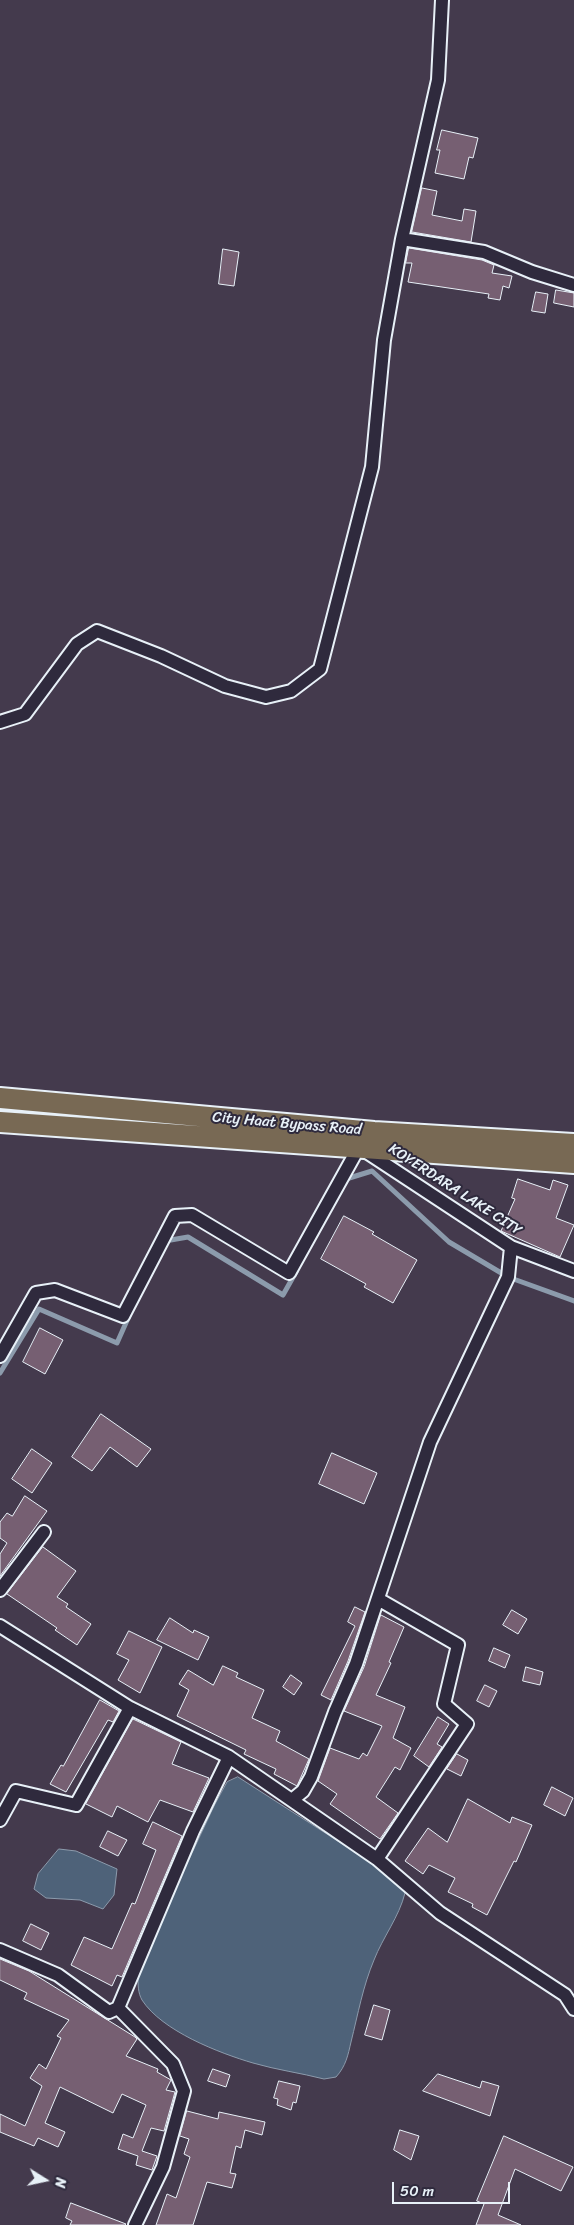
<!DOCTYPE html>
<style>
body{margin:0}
#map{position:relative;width:574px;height:2225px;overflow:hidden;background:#443a4d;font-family:Sriracha,sans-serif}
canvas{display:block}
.north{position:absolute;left:20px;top:2155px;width:50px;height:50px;-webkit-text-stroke:4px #2f2a3d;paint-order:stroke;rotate:100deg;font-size:14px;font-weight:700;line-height:20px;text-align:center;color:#e8f1f8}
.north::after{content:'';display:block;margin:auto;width:18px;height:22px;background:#e8f1f8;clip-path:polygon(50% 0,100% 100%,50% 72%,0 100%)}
.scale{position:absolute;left:392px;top:2182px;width:118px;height:22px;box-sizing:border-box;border:2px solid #e8f1f8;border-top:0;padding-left:6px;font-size:15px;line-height:18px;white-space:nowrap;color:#e8f1f8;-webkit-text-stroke:4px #2f2a3d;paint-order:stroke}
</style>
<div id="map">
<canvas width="574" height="2225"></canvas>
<div class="north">N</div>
<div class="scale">50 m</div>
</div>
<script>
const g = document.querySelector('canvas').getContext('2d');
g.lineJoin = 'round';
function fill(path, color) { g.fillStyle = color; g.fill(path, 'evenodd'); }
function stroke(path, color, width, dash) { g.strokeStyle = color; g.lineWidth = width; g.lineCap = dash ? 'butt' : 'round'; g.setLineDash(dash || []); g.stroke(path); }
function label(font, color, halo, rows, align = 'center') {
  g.font = font + ' Sriracha,sans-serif'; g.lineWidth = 4; g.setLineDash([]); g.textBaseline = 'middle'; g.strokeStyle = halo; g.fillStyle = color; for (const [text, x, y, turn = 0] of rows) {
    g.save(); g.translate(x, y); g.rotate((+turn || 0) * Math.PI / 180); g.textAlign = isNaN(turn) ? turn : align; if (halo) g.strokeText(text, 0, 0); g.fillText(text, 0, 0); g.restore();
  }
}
const water = new Path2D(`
 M 238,1777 L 386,1872 L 399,1882 L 405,1893 C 399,1917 383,1937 374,1960 C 363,1986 358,2014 351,2042 C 348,2055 346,2066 336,2077 L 324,2079 C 301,2073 277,2070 253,2063 C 219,2053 162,2031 142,2000 C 138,1993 138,1985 138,1977 L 168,1904 L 215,1804 L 227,1782 Z
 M 59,1849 L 76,1851 L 117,1869 L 114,1895 L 103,1909 L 80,1900 L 46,1898 L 34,1889 L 38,1874 Z`);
const stream = new Path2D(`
 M 346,1179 L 372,1171 L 449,1242 L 508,1277 L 574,1301
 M 165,1241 L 188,1237 L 283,1295 L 296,1272
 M 0,1373 L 39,1309 L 117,1343 L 129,1316`);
const building = new Path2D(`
 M 442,130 L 478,138 L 473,158 L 469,157 L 464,179 L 435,173 L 440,150 L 437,150 Z
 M 422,188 L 437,191 L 432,215 L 462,221 L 464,209 L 476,211 L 471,242 L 412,232 Z
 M 409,248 L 482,260 L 494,265 L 492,273 L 512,276 L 509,288 L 503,286 L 500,300 L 488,298 L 489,294 L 408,282 L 412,263 L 406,263 Z
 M 223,249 L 239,252 L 234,286 L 219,284 Z
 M 556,290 L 574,293 L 574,307 L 554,303 Z
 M 536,292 L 548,294 L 545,313 L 532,311 Z
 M 518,1179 L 550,1190 L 553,1180 L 568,1185 L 556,1218 L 574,1225 L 560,1257 L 501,1231 L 515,1199 L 512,1198 Z
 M 344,1216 L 374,1232 L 372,1234 L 417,1260 L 393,1303 L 364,1287 L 366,1284 L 321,1259 Z
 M 40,1328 L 63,1340 L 45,1374 L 23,1362 Z
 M 101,1414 L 151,1449 L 137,1467 L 110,1447 L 92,1471 L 72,1457 Z
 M 32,1449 L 52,1463 L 32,1493 L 12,1479 Z
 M 332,1453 L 377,1473 L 364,1504 L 319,1484 Z
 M 25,1496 L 47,1511 L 0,1576 L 0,1554 L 7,1543 L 0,1538 L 0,1522 L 7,1513 L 12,1516 Z
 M 43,1547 L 76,1571 L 57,1597 L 68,1604 L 66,1607 L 91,1624 L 77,1645 L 55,1630 L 57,1628 L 7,1594 Z
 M 355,1607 L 365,1612 L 348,1661 L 331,1700 L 321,1695 L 355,1626 L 348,1622 Z
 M 512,1610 L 527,1619 L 518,1634 L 503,1625 Z
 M 381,1615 L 404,1627 L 389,1662 L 391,1663 L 376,1695 L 405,1707 L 393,1738 L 411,1748 L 400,1770 L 395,1767 L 376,1797 L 398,1813 L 380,1839 L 330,1804 L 337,1794 L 318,1781 L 330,1748 L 359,1759 L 363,1753 L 367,1756 L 382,1726 L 344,1711 L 364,1667 Z
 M 170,1618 L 193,1633 L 194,1630 L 209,1637 L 198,1660 L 157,1640 Z
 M 129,1631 L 162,1647 L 140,1693 L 118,1680 L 129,1660 L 117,1654 Z
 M 494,1648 L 510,1655 L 505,1668 L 489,1661 Z
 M 223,1666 L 238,1673 L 236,1677 L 264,1690 L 252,1718 L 280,1731 L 276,1741 L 309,1759 L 297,1786 L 274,1774 L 276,1769 L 244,1754 L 246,1750 L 177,1716 L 189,1690 L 179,1684 L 188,1670 L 213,1685 Z
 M 526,1667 L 543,1672 L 540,1685 L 523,1681 Z
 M 291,1675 L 302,1683 L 294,1695 L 283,1687 Z
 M 485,1685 L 497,1691 L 489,1707 L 477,1701 Z
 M 100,1700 L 119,1711 L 113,1722 L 108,1720 L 66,1792 L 50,1784 L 61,1765 L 63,1766 Z
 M 438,1717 L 449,1724 L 437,1744 L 442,1747 L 429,1767 L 414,1756 Z
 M 133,1719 L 181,1742 L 172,1764 L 209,1778 L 193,1812 L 160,1800 L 148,1822 L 117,1806 L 112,1817 L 86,1804 Z
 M 457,1754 L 468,1760 L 461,1776 L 447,1769 Z
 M 552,1787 L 573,1798 L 565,1816 L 544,1805 Z
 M 468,1799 L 510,1823 L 512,1817 L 532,1825 L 516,1862 L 514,1861 L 487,1915 L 472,1907 L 473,1904 L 448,1892 L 455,1878 L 429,1865 L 423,1874 L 405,1861 L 428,1828 L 447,1842 Z
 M 153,1822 L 182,1836 L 122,1977 L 117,1975 L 112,1986 L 71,1965 L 84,1937 L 112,1949 L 132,1903 L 135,1904 L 156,1850 L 143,1844 Z
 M 108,1831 L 127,1840 L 118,1856 L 100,1847 Z
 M 31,1924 L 49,1933 L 41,1950 L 23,1941 Z
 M 0,1959 L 29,1971 L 135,2037 L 137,2039 L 126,2056 L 158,2069 L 157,2072 L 171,2080 L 166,2090 L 175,2092 L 164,2131 L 151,2128 L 142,2151 L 157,2156 L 152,2170 L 136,2165 L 138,2156 L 118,2149 L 123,2134 L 133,2138 L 146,2105 L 122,2094 L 113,2113 L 60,2087 L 45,2123 L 65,2132 L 58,2147 L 38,2138 L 34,2146 L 0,2132 L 0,2114 L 25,2126 L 42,2086 L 30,2078 L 39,2064 L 46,2069 L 61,2038 L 57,2036 L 69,2020 L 24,1999 L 27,1993 L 0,1980 Z
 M 374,2005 L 390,2010 L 382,2040 L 365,2035 Z
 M 213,2069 L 230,2075 L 226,2087 L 208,2081 Z
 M 438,2074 L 480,2088 L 482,2081 L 499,2086 L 490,2116 L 423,2091 Z
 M 279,2081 L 300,2086 L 296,2103 L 293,2102 L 291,2110 L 277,2105 L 278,2099 L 274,2098 Z
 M 187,2111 L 218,2119 L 219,2112 L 265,2122 L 262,2135 L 245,2130 L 241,2148 L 236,2146 L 230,2173 L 236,2174 L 232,2188 L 207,2182 L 193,2225 L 156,2225 L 167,2194 L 176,2198 L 190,2157 L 184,2154 L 189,2139 L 180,2136 Z
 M 400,2130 L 419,2136 L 411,2160 L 394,2150 Z
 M 504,2136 L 573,2167 L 561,2191 L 515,2169 L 498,2215 L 521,2225 L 476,2225 L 484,2204 L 477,2201 Z
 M 71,2203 L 126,2224 L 125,2225 L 70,2225 L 72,2221 L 66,2218 Z`);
const street = new Path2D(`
 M 402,239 L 484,252 L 532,272 L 574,285
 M 0,722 L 25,714 L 77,644 L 97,631 L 161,656 L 225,686 L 266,697 L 291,691 L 320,669 L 372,467 L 384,340 L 402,239 L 438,80 L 442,0
 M 0,1356 L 36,1293 L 55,1290 L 123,1316 L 175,1216 L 192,1215 L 289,1273 L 359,1147 L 511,1247 L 574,1271
 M 0,1590 L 44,1532
 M 0,1626 L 130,1708 L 229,1757 L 377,1859 L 440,1913 L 565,1995 L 574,2009
 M 292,1800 L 303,1791 L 311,1777 L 335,1712 L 356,1664 L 430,1442 L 508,1277 L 511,1247
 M 0,1820 L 16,1791 L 76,1805 L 130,1708
 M 377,1859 L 467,1724 L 444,1704 L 458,1645 L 378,1599
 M 0,1950 L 58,1975 L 109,2012 L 118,2008
 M 135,2225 L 163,2167 L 184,2091 L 173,2064 L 118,2008 L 193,1831 L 229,1757`);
const primary = new Path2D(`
 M 0,1098 L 374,1132 L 574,1144
 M 0,1122 L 574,1163`);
const streetNames = [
 ["City Haat Bypass Road",287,1124,5],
 ["KOYERDARA LAKE CITY",455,1190,33]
];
fill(water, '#4e6279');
stroke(water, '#8c9bac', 1);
stroke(stream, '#8c9bac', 5);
fill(building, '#765f72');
stroke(building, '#e8f1f8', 1);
stroke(street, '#e8f1f8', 16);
stroke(primary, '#e8f1f8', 24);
stroke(street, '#2f2a3d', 12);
stroke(primary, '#786954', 20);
label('15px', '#e8f1f8', '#2f2a3d', streetNames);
</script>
